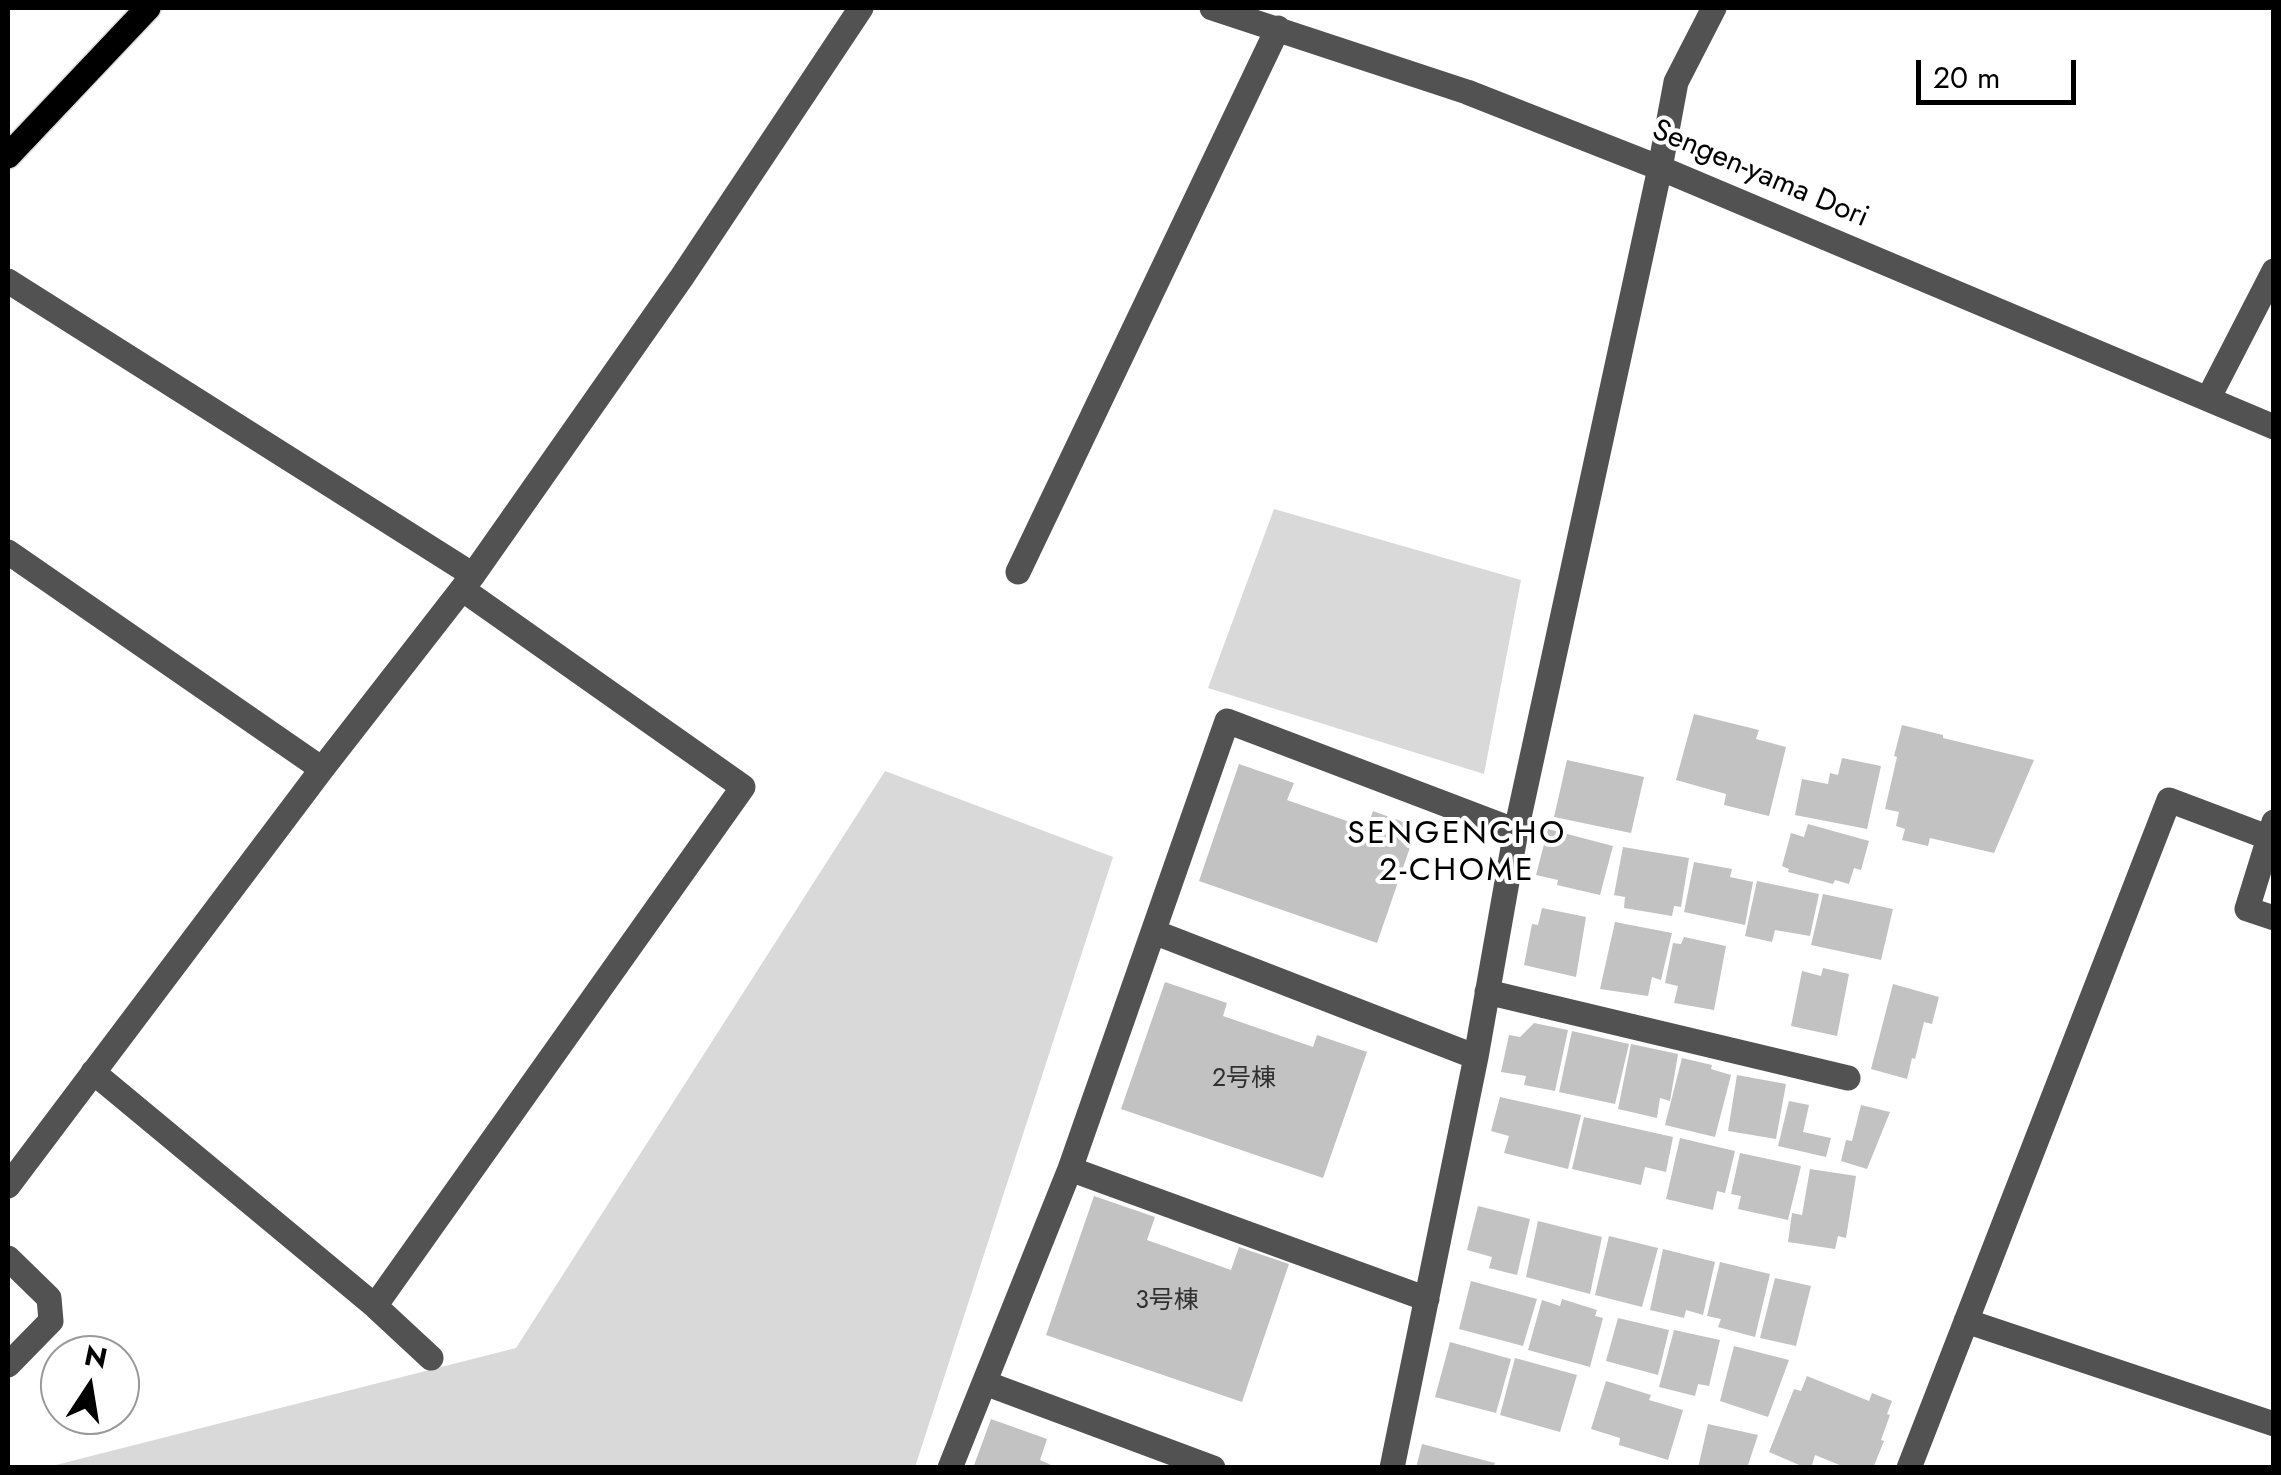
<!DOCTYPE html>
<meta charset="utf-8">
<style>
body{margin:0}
#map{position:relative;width:2281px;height:1475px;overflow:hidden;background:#fff;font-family:Jost,sans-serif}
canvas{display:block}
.frame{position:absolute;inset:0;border:10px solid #000;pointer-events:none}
.north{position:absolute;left:40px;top:1335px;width:100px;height:100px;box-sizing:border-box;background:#fff;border:2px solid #999;border-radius:50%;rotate:12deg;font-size:28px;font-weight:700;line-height:40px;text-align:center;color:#000}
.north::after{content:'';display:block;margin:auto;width:35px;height:45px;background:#000;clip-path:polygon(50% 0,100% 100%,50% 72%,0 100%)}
.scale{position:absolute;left:1916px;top:60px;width:160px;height:45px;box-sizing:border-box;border:5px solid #000;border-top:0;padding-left:12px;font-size:30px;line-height:35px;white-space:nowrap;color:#000;-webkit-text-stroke:8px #fff;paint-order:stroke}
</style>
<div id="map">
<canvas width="2281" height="1475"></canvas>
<div class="frame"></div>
<div class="north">N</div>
<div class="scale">20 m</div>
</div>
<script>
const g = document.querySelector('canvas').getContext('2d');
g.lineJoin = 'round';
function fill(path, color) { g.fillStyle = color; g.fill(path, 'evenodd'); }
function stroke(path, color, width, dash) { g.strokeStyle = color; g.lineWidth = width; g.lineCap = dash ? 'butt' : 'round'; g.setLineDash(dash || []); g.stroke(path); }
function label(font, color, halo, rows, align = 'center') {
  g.font = font + ' Jost,"Noto Sans JP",sans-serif'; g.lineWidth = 8; g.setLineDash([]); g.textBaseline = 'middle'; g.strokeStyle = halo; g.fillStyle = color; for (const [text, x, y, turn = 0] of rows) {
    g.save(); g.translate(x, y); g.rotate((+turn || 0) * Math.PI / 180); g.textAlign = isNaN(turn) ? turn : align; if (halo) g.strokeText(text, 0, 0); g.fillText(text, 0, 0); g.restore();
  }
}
const green = new Path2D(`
 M 1274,509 L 1521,580 L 1484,774 L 1208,688 Z
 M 885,771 L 1113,857 L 915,1467 L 44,1468 L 516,1348 Z`);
const building = new Path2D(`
 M 1694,714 L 1759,730 L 1756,739 L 1786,747 L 1769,816 L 1724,805 L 1726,794 L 1676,780 Z
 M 1902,725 L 1943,735 L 1943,738 L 2034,760 L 1994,853 L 1930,838 L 1928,846 L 1902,840 L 1905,829 L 1896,826 L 1899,812 L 1885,809 L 1897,757 L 1894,756 Z
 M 1842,758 L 1881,766 L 1867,829 L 1795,815 L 1802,779 L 1828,784 L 1830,773 L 1838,775 Z
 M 1567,760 L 1644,777 L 1631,833 L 1554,817 Z
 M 1239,764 L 1294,783 L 1287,800 L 1367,828 L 1373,811 L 1417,827 L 1377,943 L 1199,881 Z
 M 1808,824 L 1869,841 L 1861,870 L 1854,868 L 1849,884 L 1835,880 L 1833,884 L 1788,872 L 1789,869 L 1782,866 L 1791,833 L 1804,837 Z
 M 1548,829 L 1613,846 L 1600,895 L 1557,885 L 1558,880 L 1536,875 Z
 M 1623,847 L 1689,858 L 1681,907 L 1674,906 L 1672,916 L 1624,908 L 1625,897 L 1614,895 Z
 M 1694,862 L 1732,869 L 1730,877 L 1753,882 L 1745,925 L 1684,912 Z
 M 1757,881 L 1819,894 L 1810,936 L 1775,930 L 1772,942 L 1745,936 Z
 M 1823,894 L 1893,909 L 1881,960 L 1811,945 Z
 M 1542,908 L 1586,917 L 1576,977 L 1524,965 L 1532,924 L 1538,925 Z
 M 1615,922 L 1672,933 L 1661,980 L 1652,977 L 1648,996 L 1600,989 Z
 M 1684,937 L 1726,946 L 1714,1010 L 1674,1003 L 1678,986 L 1665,983 L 1673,943 L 1681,944 Z
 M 1823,968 L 1849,974 L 1837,1036 L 1791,1026 L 1802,971 L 1821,976 Z
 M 1165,982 L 1227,1003 L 1223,1016 L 1313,1047 L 1317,1035 L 1367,1052 L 1323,1178 L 1121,1109 Z
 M 1893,984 L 1939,997 L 1932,1024 L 1924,1022 L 1915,1059 L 1912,1058 L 1907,1079 L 1871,1069 Z
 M 1534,1023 L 1568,1030 L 1555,1091 L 1524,1085 L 1526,1076 L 1501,1072 L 1509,1035 L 1520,1037 Z
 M 1572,1031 L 1629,1044 L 1615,1104 L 1559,1092 Z
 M 1631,1044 L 1678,1054 L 1670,1101 L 1660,1098 L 1657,1118 L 1618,1109 Z
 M 1682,1058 L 1712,1065 L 1711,1069 L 1731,1075 L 1715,1137 L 1665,1125 Z
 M 1737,1075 L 1786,1084 L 1776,1139 L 1728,1131 Z
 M 1500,1097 L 1581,1115 L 1568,1169 L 1504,1153 L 1509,1136 L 1491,1131 Z
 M 1789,1101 L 1809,1105 L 1803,1132 L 1831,1138 L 1826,1157 L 1778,1146 Z
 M 1861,1105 L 1890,1112 L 1867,1169 L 1841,1161 L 1846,1140 L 1852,1141 Z
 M 1584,1117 L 1673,1137 L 1666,1172 L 1645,1167 L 1641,1185 L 1572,1169 Z
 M 1680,1138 L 1735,1151 L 1725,1193 L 1717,1191 L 1713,1210 L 1666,1199 Z
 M 1740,1153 L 1801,1166 L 1788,1220 L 1738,1209 L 1741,1196 L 1731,1194 Z
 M 1810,1169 L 1856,1176 L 1846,1238 L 1838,1236 L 1835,1249 L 1788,1242 L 1792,1213 L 1802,1215 Z
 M 1094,1196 L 1155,1217 L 1147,1240 L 1231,1270 L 1239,1247 L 1289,1264 L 1242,1402 L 1046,1335 Z
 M 1478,1206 L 1530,1219 L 1517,1275 L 1489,1268 L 1492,1257 L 1467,1250 Z
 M 1538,1221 L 1602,1237 L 1590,1294 L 1526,1277 Z
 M 1609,1236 L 1658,1248 L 1642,1307 L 1595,1295 Z
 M 1663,1249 L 1715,1262 L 1703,1315 L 1686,1310 L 1684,1318 L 1650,1310 Z
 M 1720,1262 L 1770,1274 L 1755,1337 L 1718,1327 L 1721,1319 L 1707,1316 Z
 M 1775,1278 L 1811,1286 L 1796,1346 L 1760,1338 Z
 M 1471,1281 L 1537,1299 L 1523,1346 L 1459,1329 Z
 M 1562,1299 L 1597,1310 L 1595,1316 L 1603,1318 L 1590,1367 L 1528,1350 L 1542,1300 L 1560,1306 Z
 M 1618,1318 L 1669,1330 L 1658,1375 L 1606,1361 Z
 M 1674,1330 L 1720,1340 L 1709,1386 L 1698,1384 L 1695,1396 L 1659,1387 Z
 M 1450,1342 L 1511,1359 L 1496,1413 L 1435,1397 Z
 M 1734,1346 L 1789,1360 L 1768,1417 L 1720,1401 Z
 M 1515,1358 L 1577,1375 L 1560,1432 L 1500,1415 Z
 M 1807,1376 L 1869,1401 L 1872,1393 L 1892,1401 L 1887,1414 L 1890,1415 L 1881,1440 L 1884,1441 L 1873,1468 L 1847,1468 L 1815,1455 L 1811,1468 L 1806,1468 L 1769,1452 L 1794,1389 L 1801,1391 Z
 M 1606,1381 L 1651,1395 L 1649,1400 L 1683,1410 L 1668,1460 L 1619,1445 L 1620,1438 L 1591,1429 Z
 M 991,1419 L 1047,1439 L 1040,1460 L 1058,1468 L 973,1468 Z
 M 1708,1424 L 1758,1435 L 1747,1468 L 1698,1468 Z
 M 1422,1444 L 1495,1463 L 1493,1468 L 1416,1468 Z`);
const minor = new Path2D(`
 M 1212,8 L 1467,92 L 1660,168 L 2274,427
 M 8,281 L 473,575
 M 2208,399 L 2274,271
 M 8,552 L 322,769
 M 1018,572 L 1278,28
 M 2274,822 L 2247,909 L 2274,918
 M 1154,932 L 1476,1057
 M 1487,992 L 1848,1078
 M 93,1072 L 375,1306 L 431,1358
 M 1070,1169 L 1427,1299
 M 8,1186 L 322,769 L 473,575 L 682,277 L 861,8
 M 8,1258 L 49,1298 L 51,1321 L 8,1365
 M 375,1306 L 743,787 L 462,589
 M 1966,1321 L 2274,1424
 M 985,1383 L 1213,1468
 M 950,1468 L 1070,1169 L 1227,721 L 1516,831
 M 1392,1468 L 1476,1057 L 1516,831 L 1660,168 L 1676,82 L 1714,8
 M 1909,1468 L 2169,800 L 2267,837`);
const major = new Path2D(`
 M 8,156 L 148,8`);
const numberNames = [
 ["2号棟",1244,1080],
 ["3号棟",1167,1302]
];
const streetNames = [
 ["Sengen-yama Dori",1760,175,23]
];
const neighbourhoodNames = [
 ["SENGENCHO",1457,835],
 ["2-CHOME",1457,872]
];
fill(green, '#d9d9d9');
fill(building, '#c2c2c2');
stroke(major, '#dbdbdb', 28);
stroke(minor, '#525252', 25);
stroke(major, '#000', 25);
label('25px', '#303030', null, numberNames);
label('30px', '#000', '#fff', streetNames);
g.letterSpacing = '2.5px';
label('32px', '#000', '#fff', neighbourhoodNames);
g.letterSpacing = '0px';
</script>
